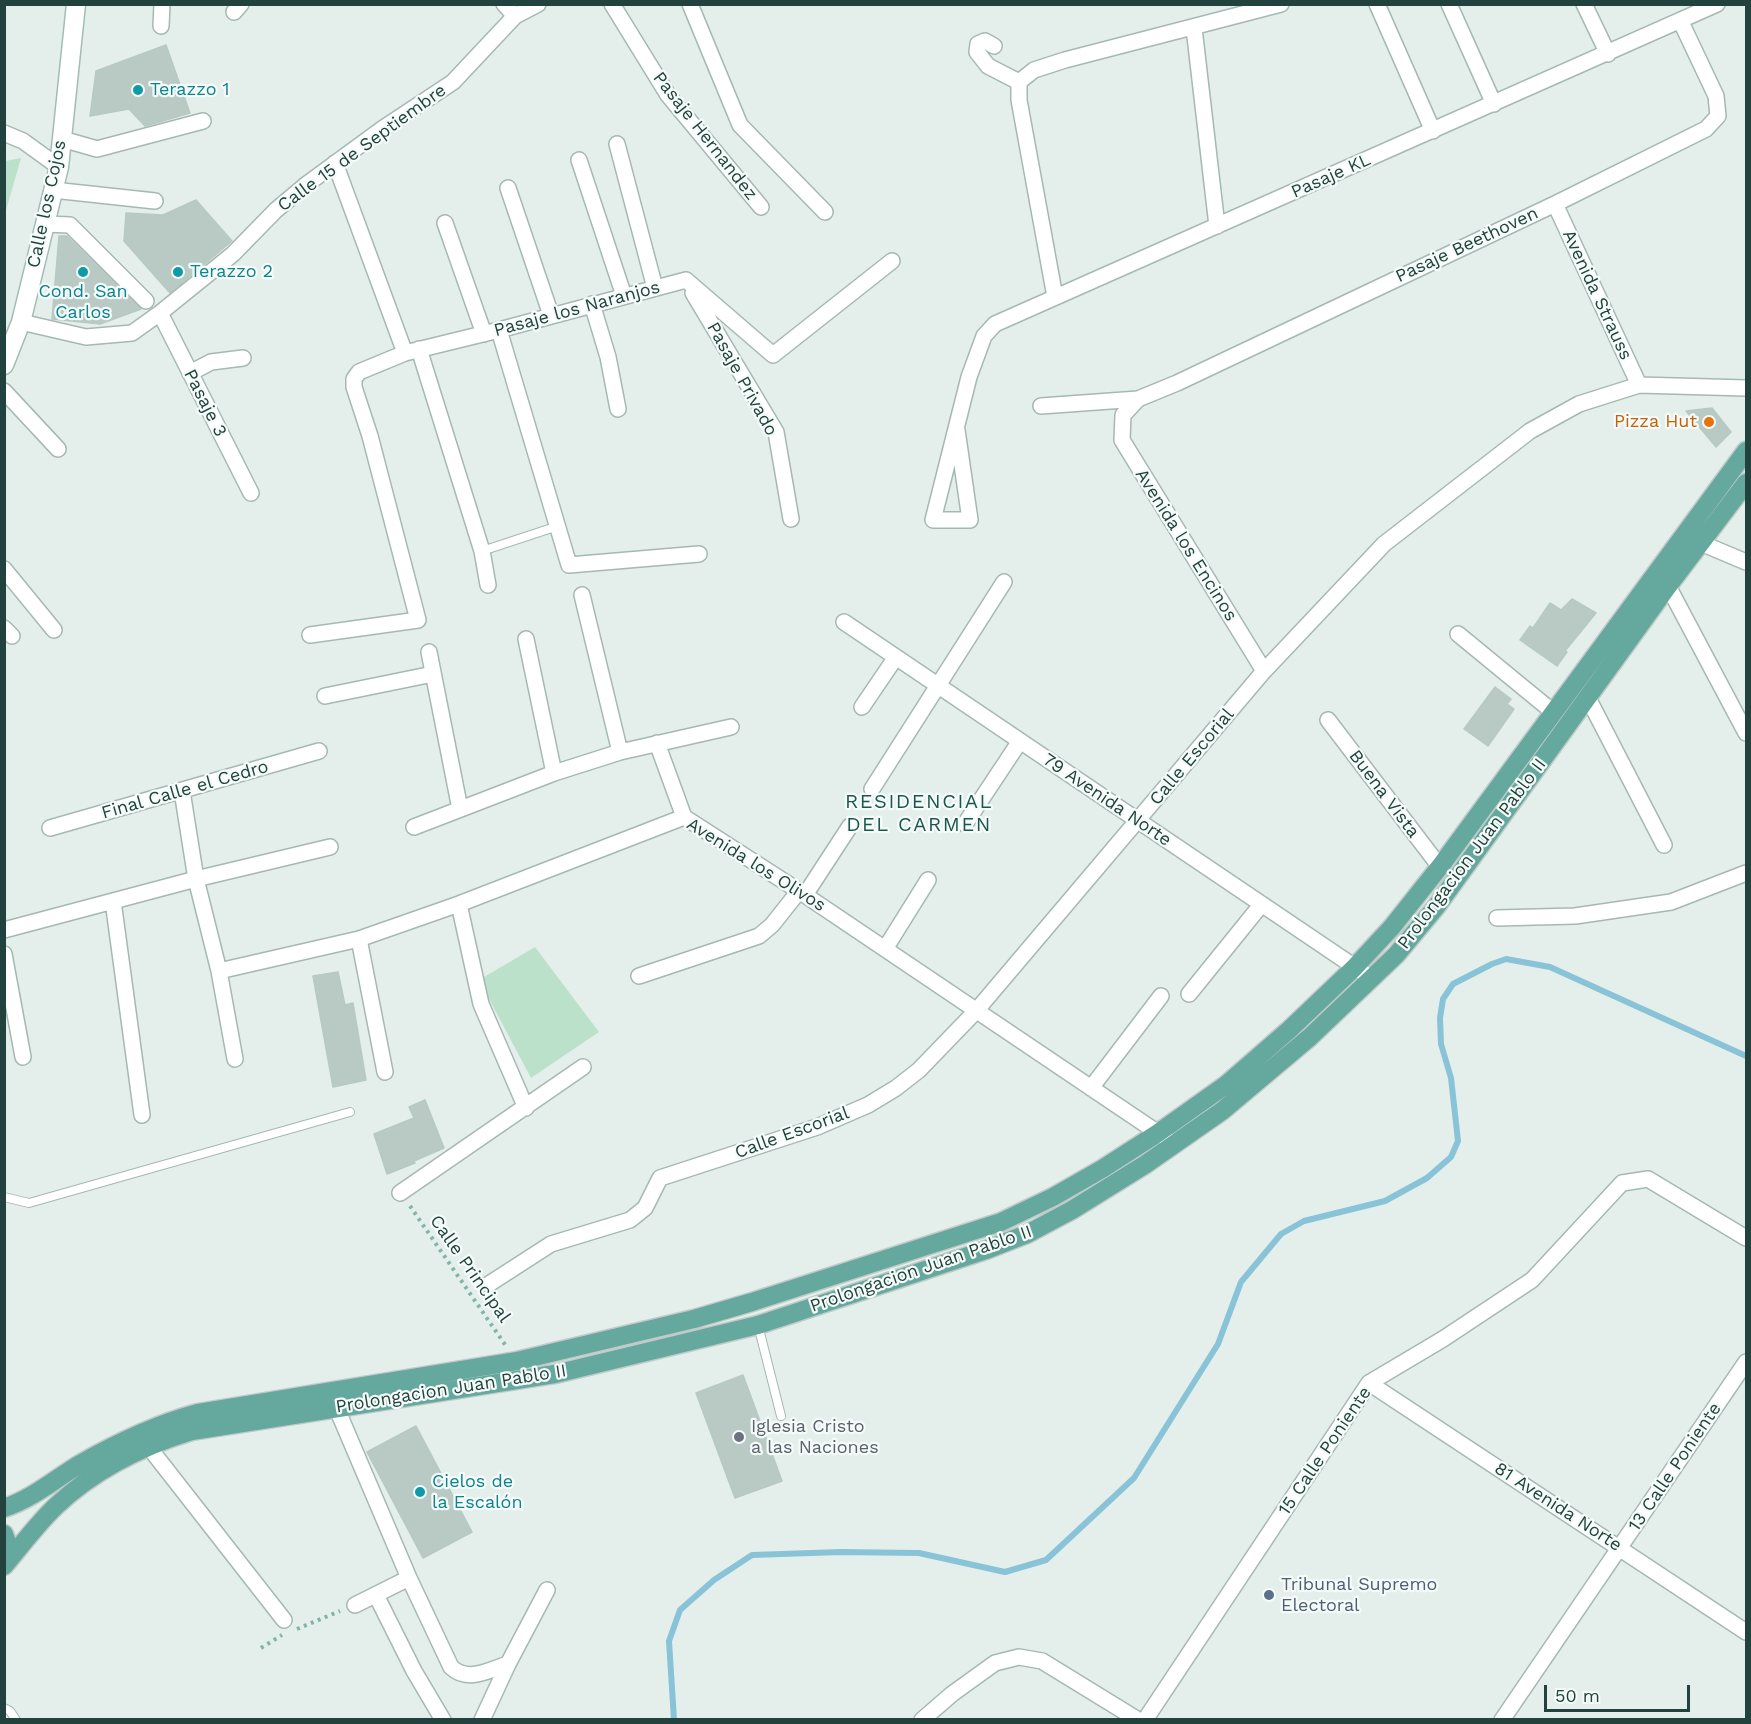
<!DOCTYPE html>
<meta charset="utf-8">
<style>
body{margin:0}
#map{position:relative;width:1751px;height:1724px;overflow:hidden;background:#e4efeb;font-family:"Work Sans",sans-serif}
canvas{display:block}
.frame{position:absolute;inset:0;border:6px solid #22423d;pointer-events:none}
.scale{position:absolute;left:1544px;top:1685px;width:146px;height:27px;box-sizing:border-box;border:3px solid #22423d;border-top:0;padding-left:8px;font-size:18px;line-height:21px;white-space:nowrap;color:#22423d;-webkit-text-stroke:4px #f5fbf9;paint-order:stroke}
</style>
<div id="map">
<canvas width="1751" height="1724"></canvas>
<div class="frame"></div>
<div class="scale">50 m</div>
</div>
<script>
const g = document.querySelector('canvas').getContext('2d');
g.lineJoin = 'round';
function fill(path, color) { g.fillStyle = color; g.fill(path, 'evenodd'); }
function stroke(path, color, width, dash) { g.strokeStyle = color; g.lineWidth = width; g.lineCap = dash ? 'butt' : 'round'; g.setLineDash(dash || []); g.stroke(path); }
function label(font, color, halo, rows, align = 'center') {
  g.font = font + ' "Work Sans",sans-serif'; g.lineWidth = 4.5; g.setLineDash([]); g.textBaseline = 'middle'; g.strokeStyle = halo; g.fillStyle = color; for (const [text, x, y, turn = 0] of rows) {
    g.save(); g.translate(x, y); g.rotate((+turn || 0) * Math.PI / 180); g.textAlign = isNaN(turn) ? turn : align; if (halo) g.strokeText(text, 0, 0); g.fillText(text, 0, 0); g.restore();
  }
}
const green = new Path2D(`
 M 21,158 L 5,214 L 5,161 Z
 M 535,947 L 599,1032 L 531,1078 L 479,980 Z`);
const stream = new Path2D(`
 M 674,1720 L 669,1641 L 680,1610 L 714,1580 L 752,1555 L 841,1552 L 919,1553 L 1005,1572 L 1046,1560 L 1134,1478 L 1218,1344 L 1241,1282 L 1281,1234 L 1304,1221 L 1385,1201 L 1427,1178 L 1451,1157 L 1458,1141 L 1451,1078 L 1441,1044 L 1440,1018 L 1443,999 L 1453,984 L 1492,964 L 1506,959 L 1550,967 L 1746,1056`);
const building = new Path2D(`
 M 166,45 L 190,113 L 145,126 L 129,109 L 90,116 L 96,71 Z
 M 196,200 L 232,241 L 170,293 L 124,241 L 126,213 L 163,215 Z
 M 59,236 L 67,236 L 141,309 L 100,324 L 52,319 Z
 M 1712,408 L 1731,432 L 1716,447 L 1686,411 Z
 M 1572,599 L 1596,613 L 1565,651 L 1567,652 L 1557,666 L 1520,640 L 1530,626 L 1533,628 L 1550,603 L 1561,610 Z
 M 1495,687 L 1511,699 L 1507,704 L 1514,709 L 1488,746 L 1464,729 Z
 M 338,972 L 345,1005 L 353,1003 L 366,1080 L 333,1087 L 313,976 Z
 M 425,1100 L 444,1148 L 414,1161 L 415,1163 L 387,1174 L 374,1134 L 414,1118 L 409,1107 Z
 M 743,1375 L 782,1481 L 735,1498 L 696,1393 Z
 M 416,1426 L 472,1532 L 423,1558 L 367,1452 Z`);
const path = new Path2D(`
 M 410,1206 L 506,1346
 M 297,1629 L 340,1611
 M 261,1648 L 282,1635`);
const lane = new Path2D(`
 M 482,551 L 558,526
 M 4,1197 L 29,1203 L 350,1112
 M 758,1325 L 781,1416
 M 4,1708 L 10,1711 L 16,1720`);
const street = new Path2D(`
 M 504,4 L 515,16
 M 612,4 L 668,95 L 761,207
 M 690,4 L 740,125 L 825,212
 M 1377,4 L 1433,131
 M 1449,4 L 1494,104
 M 1584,4 L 1608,54
 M 234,12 L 241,4
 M 161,26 L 162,4
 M 1194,28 L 1217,226
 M 994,46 L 985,41 L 978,44 L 977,52 L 988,66 L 1019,82
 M 1019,82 L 1034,70 L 1065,60 L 1281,4
 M 1019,82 L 1019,100 L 1055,297
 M 4,133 L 23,141 L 59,167
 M 62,139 L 97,149 L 203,121
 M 617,144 L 655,288
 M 579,160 L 624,296
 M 335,163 L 405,353 L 499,330 L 686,280
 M 508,188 L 551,315
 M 53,190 L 155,201
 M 1555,204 L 1639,385
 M 445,223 L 484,334
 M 45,224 L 70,225 L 146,301
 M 686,280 L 773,355 L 892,261
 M 693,293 L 776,432 L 791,519
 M 592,304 L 608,357 L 618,409
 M 160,313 L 251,493
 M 21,322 L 86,337 L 132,333 L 160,313 L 233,254 L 276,210 L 307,184 L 382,129 L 453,82 L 515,16 L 538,4
 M 499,330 L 569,565 L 699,554
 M 419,349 L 482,551 L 488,585
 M 190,373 L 211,362 L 243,358
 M 4,391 L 58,449
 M 1041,406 L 1138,399
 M 957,430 L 970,520 L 933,520 L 969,377 L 984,336 L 995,324 L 1717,4
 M 1701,543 L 1746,562
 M 4,569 L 54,630
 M 1668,586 L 1746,733
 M 582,595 L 620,752
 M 844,622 L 1371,978
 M 4,628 L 12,636
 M 1458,634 L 1553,712
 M 310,635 L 418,620 L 370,436 L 354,387 L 354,379 L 359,372 L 405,353
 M 526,639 L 554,773
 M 429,652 L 460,809
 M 1264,671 L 1122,440 L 1123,415 L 1138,399 L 1177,383 L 1555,204 L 1706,129 L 1718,116 L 1716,96 L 1681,22
 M 325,696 L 433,674
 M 1588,698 L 1664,845
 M 862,707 L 896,657
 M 1328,720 L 1440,867
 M 657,743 L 684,817
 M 872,789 L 1004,582
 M 182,791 L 196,879 L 219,971 L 235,1059
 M 684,817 L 799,891 L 1167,1139
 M 965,824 L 1020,741
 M 414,827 L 554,773 L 620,752 L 731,727
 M 50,828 L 319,751
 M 805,895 L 850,826
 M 113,901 L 142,1115
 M 459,904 L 481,1004 L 526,1108
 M 1497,918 L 1575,916 L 1671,902 L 1746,873
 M 4,930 L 196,879 L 330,847
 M 359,939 L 385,1072
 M 885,949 L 928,880
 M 4,954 L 23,1057
 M 219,971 L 359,939 L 459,904 L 684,817
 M 639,976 L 759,936 L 772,925 L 799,891
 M 1189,994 L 1261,905
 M 1091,1088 L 1161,996
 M 400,1193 L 583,1067
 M 489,1284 L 551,1244 L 630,1220 L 645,1208 L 660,1178 L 817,1127 L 868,1105 L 896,1088 L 919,1070 L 976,1011 L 1264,671 L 1384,544 L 1530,431 L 1579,404 L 1639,385 L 1746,388
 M 1369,1383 L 1746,1632
 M 337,1409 L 409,1578 L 451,1667 C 468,1683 489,1670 508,1664
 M 148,1446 L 284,1620
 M 376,1595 L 414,1671 L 443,1720
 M 355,1605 L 409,1578
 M 482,1720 L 508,1664 L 547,1590
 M 922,1720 L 952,1694 L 995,1663 L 1019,1657 L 1042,1661 L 1138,1720
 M 1145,1720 L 1369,1383 L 1443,1339 L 1532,1280 L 1622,1183 L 1648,1179 L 1746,1238
 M 1502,1720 L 1746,1362`);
const secondary = new Path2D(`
 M 4,365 L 21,322 L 59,167 L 76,4`);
const primary = new Path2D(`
 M 4,1508 C 32,1499 55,1479 80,1464 C 117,1443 157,1424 198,1413 L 517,1361 L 694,1319 L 752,1302 L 1001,1222 L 1053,1197 L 1102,1169 L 1158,1133 L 1227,1084 L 1289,1030 L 1354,968 L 1392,927 L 1442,864 L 1746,451
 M 4,1534 L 8,1545 L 4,1561
 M 4,1566 C 21,1546 37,1524 56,1506 C 94,1470 143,1446 192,1431 L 555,1374 L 758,1325 L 986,1250 L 1027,1234 L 1072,1210 L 1146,1164 L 1222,1111 L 1310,1037 L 1396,955 L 1436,907 L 1668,586 L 1746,483`);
const markers = [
 [138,90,6,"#0f9aa8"],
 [83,272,6,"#0f9aa8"],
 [178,272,6,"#0f9aa8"],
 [1709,422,6,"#e8710a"],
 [739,1437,6,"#6b7280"],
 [420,1492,6,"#0f9aa8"],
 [1269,1595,6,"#5c6f8a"]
];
const cultureNames = [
 ["Terazzo 1",150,90],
 ["Terazzo 2",190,272],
 ["Cond. San",83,292,"center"],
 ["Carlos",83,313,"center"],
 ["Cielos de",432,1482],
 ["la Escalón",432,1503]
];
const streetNames = [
 ["Pasaje Hernandez",705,136,52],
 ["Calle 15 de Septiembre",362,148,-36],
 ["Pasaje KL",1331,176,-24],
 ["Calle los Cojos",47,204,-78],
 ["Pasaje Beethoven",1467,245,-25],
 ["Avenida Strauss",1597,295,65],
 ["Pasaje los Naranjos",577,309,-15],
 ["Pasaje Privado",742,379,61],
 ["Pasaje 3",205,403,63],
 ["Avenida los Encinos",1186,545,58],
 ["Calle Escorial",1192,757,-50],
 ["Final Calle el Cedro",185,790,-16],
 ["Buena Vista",1384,794,53],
 ["79 Avenida Norte",1107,800,34],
 ["Prolongacion Juan Pablo II",1472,854,-53],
 ["Avenida los Olivos",756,865,32],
 ["Calle Escorial",792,1133,-20],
 ["Calle Principal",470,1269,55],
 ["Prolongacion Juan Pablo II",921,1269,-19],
 ["Prolongacion Juan Pablo II",451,1389,-9],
 ["15 Calle Poniente",1325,1451,-56],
 ["13 Calle Poniente",1675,1467,-56],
 ["81 Avenida Norte",1558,1507,33]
];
const foodNames = [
 ["Pizza Hut",1697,422]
];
const worshipNames = [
 ["Iglesia Cristo",751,1427],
 ["a las Naciones",751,1448]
];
const serviceNames = [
 ["Tribunal Supremo",1281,1585],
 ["Electoral",1281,1606]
];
const neighbourhoodNames = [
 ["RESIDENCIAL",919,802],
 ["DEL CARMEN",919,825]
];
fill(green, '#bce1ca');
stroke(stream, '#89c3d7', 6);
fill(building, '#b9cac5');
stroke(building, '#b6c9c3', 1.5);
stroke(lane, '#a6b8b3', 10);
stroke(street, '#a6b8b3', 18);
stroke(secondary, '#a2bbb5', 21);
stroke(primary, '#c1cac9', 21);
stroke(path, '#82b5aa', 4, [3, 4.5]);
stroke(lane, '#fff', 8);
stroke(street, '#fff', 15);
stroke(secondary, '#fff', 18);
stroke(primary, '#65a89e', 18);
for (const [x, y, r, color] of markers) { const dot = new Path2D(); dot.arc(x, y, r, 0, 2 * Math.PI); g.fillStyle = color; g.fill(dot); stroke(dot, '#f5fbf9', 2); }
label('18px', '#0d838f', '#f5fbf9', cultureNames, 'left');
label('18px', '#22423d', '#f5fbf9', streetNames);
label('18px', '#c56008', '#f5fbf9', foodNames, 'right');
label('18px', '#5b616d', '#f5fbf9', worshipNames, 'left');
label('18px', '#4e5e75', '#f5fbf9', serviceNames, 'left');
g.letterSpacing = '1.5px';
label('20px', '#1b574e', '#f5fbf9', neighbourhoodNames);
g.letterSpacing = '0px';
</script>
